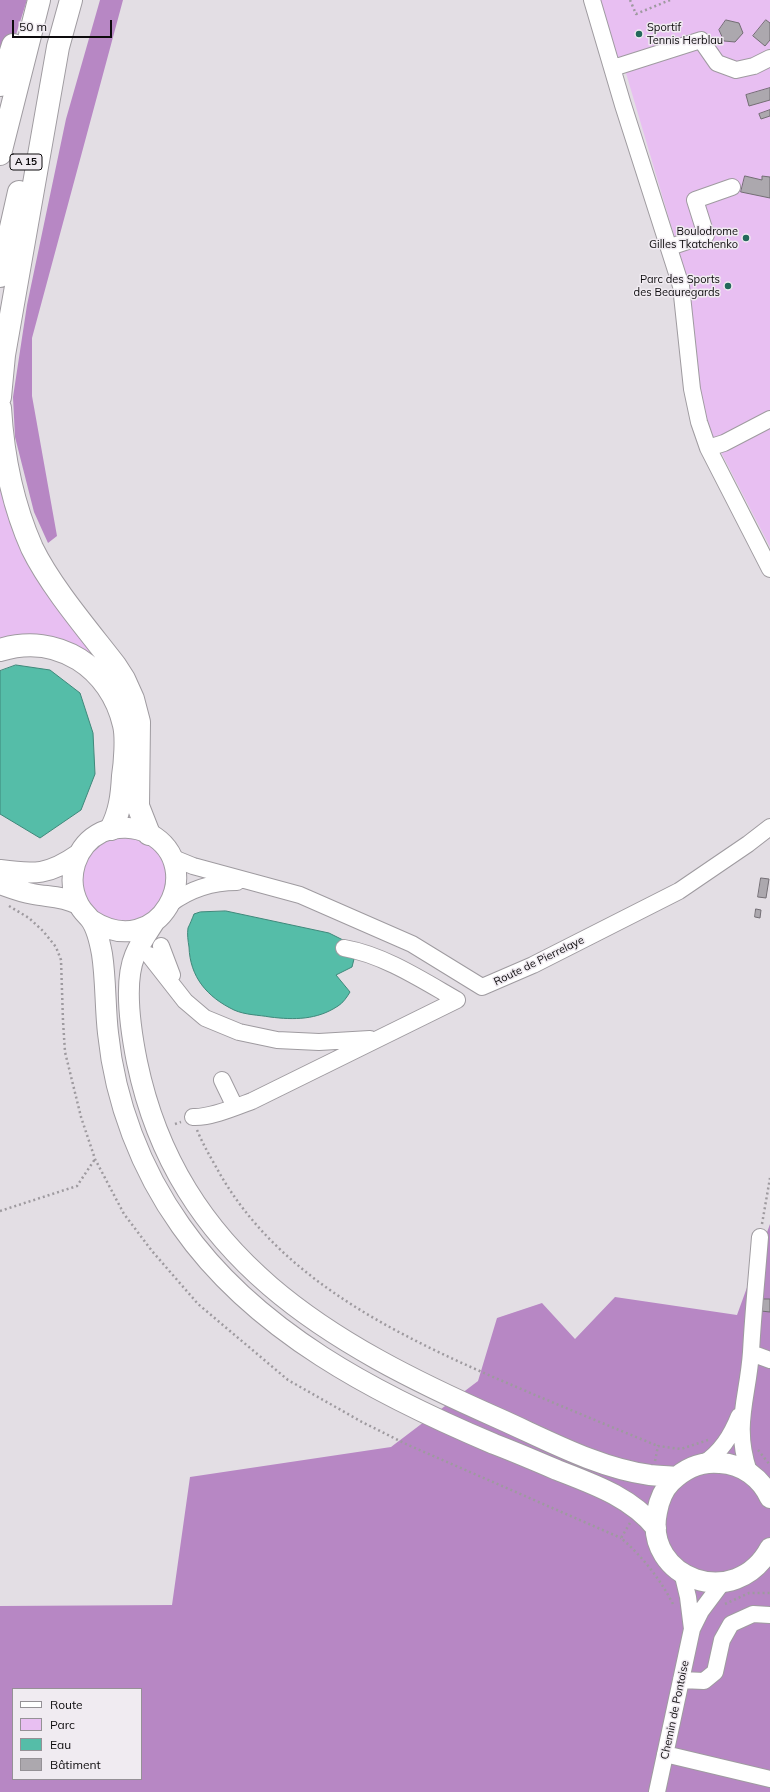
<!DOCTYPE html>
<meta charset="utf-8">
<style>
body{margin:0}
#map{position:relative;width:770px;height:1792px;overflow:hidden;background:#e3dee4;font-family:Mulish,sans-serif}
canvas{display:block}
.legend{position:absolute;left:12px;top:1688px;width:130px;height:92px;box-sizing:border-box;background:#f0ebf1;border:1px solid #959196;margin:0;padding:5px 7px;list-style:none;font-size:12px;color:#0d0b0d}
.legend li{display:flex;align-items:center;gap:8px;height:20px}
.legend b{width:20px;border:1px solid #959196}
.scale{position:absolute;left:12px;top:20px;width:100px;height:18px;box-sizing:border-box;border:2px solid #0d0b0d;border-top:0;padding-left:5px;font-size:12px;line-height:14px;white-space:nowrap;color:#0d0b0d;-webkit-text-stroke:3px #f0ebf1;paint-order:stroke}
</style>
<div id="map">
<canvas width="770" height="1792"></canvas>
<ul class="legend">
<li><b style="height:5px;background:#fff"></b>Route</li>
<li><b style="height:11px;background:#e8bff2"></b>Parc</li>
<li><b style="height:11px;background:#55bda8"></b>Eau</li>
<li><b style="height:11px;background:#aca8ae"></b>Bâtiment</li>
</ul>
<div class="scale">50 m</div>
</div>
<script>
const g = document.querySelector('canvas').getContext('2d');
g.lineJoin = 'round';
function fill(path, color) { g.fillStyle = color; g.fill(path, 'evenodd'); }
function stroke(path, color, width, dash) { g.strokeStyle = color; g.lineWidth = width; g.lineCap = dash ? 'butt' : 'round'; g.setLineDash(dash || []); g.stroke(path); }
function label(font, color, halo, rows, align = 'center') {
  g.font = font + ' Mulish,sans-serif'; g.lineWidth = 3; g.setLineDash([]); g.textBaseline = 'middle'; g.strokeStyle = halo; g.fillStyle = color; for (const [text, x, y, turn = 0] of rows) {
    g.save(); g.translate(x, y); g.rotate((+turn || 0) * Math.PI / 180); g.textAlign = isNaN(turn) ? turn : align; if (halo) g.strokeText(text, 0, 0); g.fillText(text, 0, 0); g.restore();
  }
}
const green = new Path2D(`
 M 592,0 L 770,0 L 770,547 L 712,435 L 701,406 L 683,266 L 623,63 L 613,68 Z
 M 0,483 L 110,675 L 0,640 Z
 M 136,835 C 143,840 153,845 158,851 C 164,858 166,868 166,877 C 168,922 106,938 86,897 C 81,887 80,872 84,861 C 86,854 96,846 101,840 Z`);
const forest = new Path2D(`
 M 0,0 L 27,0 L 0,85 Z
 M 100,0 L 123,0 L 32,338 L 32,396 L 57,536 L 48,543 L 34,512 L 15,437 L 13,397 L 27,305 L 66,119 Z
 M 770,1224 L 770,1792 L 0,1792 L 0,1606 L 172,1605 L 190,1477 L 391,1447 L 478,1381 L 497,1318 L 542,1303 L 575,1339 L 615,1297 L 737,1315 ZM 13,1689 L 141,1689 L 141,1779 L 13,1779 Z`);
const water = new Path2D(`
 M 16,665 L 50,670 L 80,693 L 93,733 L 95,774 L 81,810 L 40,838 L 0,814 L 0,671 Z
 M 226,911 L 329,933 L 345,941 L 355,955 L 352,967 L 336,975 L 350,992 C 347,997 343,1003 338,1006 C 317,1020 294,1020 270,1017 C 259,1015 245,1015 234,1010 C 207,997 190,977 189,947 C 188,941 187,934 188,928 C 190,924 192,919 194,914 L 200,912 Z`);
const building = new Path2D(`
 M 726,20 L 739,23 L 743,33 L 735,42 L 724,41 L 719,30 Z
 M 766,20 L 770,23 L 770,40 L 765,46 L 753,36 Z
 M 770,88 L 770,100 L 749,106 L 746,95 Z
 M 770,110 L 770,116 L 761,119 L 759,114 Z
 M 745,176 L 762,180 L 762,176 L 770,177 L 770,198 L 741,192 Z
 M 761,878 L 769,879 L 766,898 L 758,897 Z
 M 756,909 L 761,910 L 760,918 L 755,917 Z
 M 761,1299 L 770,1299 L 770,1312 L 761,1311 Z`);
const path = new Path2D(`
 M 630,0 L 636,14 L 670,0
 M 9,906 L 29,918 L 43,931 L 56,947 L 61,960 L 63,1021 L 65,1052 L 81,1117 L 95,1159 L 124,1214 L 152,1251 L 198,1304 L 288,1380 L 362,1422 L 408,1445 L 621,1538
 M 175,1124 L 181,1122
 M 197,1130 C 202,1142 208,1153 215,1165 C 272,1272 384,1329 491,1376 C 546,1400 602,1423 658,1446
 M 0,1211 L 77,1186 L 95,1159
 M 762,1224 L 770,1178
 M 758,1450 L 770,1465
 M 655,1461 L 658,1446 L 681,1449 L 708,1440
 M 630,1523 L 621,1538 C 643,1557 661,1580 674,1606
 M 725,1604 L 749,1593 L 770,1593`);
const minor = new Path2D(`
 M 592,0 L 623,105 L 681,286 L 692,389 L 699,422 L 708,448 L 770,569
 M 613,68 L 701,40 L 717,63 L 736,70 L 754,66 L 770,58
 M 670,247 L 706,235 L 695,200 L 732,187
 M 708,448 L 724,443 L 770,419
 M 171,857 L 193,866 L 300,895 L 412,944 L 482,987 L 533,965 L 679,891 L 748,844 L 770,827
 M 170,904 C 190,889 212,882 237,882
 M 161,946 L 172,975
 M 344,948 C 384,955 422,980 457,1000
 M 149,955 L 185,1001 L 205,1018 L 239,1032 L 277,1040 L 319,1042 L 370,1039
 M 222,1080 L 235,1107
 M 193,1117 C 210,1118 236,1107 252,1101 L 457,1000
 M 751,1353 L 770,1360
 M 703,1464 C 721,1452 731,1436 739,1416
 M 749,1472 C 733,1425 748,1398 751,1352 C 753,1314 757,1275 760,1237
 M 682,1572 L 688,1597 L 692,1629
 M 681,1680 L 704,1681 L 715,1672 L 722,1640 L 731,1624 L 753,1614 L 770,1615
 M 665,1754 L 770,1779
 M 657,1792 L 692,1629 L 701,1611 L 722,1583`);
const major = new Path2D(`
 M 0,870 C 35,875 49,875 79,854
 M 0,884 C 11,888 21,892 33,894 C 49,897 63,896 78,904
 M 91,920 C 159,964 209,867 150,834 C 135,826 117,826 102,832 C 75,845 65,879 79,905 C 82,911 86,914 90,919 C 97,928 100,943 102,954 C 106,980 105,1007 108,1033 C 115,1102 141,1170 181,1226 C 255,1332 378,1395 494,1444 C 515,1452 536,1461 557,1470 C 593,1484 631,1497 656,1528
 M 155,921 C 148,932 140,943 135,955 C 123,983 131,1032 137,1062 C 178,1259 330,1344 500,1419 C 547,1440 598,1468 650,1475 C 659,1476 668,1476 676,1477
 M 770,1498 C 761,1478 742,1464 720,1463 C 701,1461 684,1469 671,1482 C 663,1490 659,1501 657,1512 C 643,1579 736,1612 770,1548`);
const highway = new Path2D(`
 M 0,85 L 13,45
 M 0,154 L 39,0
 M 0,276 L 19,192
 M 0,397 L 4,355 L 58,47 L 71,0
 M 0,408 C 3,457 12,503 32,548 C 51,587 88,630 115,665 L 124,679 L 133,699 L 139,722 L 138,806 L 149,834
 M 0,650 C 58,632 111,668 124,725 C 127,737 125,763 123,776 C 122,795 120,812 111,829`);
const markers = [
 [639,34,4,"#23685b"],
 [746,238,4,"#23685b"],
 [728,286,4,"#23685b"]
];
const shields = [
 [26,162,32]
];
const shieldNames = [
 ["A 15",26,162]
];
const poiNames = [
 ["Sportif",647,28,"left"],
 ["Tennis Herblau",647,41,"left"],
 ["Boulodrome",738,232],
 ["Gilles Tkatchenko",738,245],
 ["Parc des Sports",720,280],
 ["des Beauregards",720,293]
];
const streetNames = [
 ["Route de Pierrelaye",539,961,-26],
 ["Chemin de Pontoise",675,1710,-78]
];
fill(green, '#e8bff2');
fill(forest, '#b787c4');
fill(water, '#55bda8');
stroke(water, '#3f887a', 1);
fill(building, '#aca8ae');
stroke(building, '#736e74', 1);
stroke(minor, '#9f9ba0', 18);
stroke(major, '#9f9ba0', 22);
stroke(highway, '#9f9ba0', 24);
stroke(path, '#9e9a9f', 2.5, [2, 3]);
stroke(minor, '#fff', 16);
stroke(major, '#fff', 20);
stroke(highway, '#fff', 22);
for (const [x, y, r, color] of markers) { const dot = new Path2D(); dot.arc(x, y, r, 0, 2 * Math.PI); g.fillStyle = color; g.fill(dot); stroke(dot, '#f0ebf1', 1.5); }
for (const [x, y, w] of shields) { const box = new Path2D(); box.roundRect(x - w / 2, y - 8, w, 16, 3); g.fillStyle = '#f0ebf1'; g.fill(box); stroke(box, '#0d0b0d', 1); }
label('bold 10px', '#0d0b0d', null, shieldNames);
label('11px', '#0d0b0d', '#f0ebf1', poiNames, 'right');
label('11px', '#0d0b0d', '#f0ebf1', streetNames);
</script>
